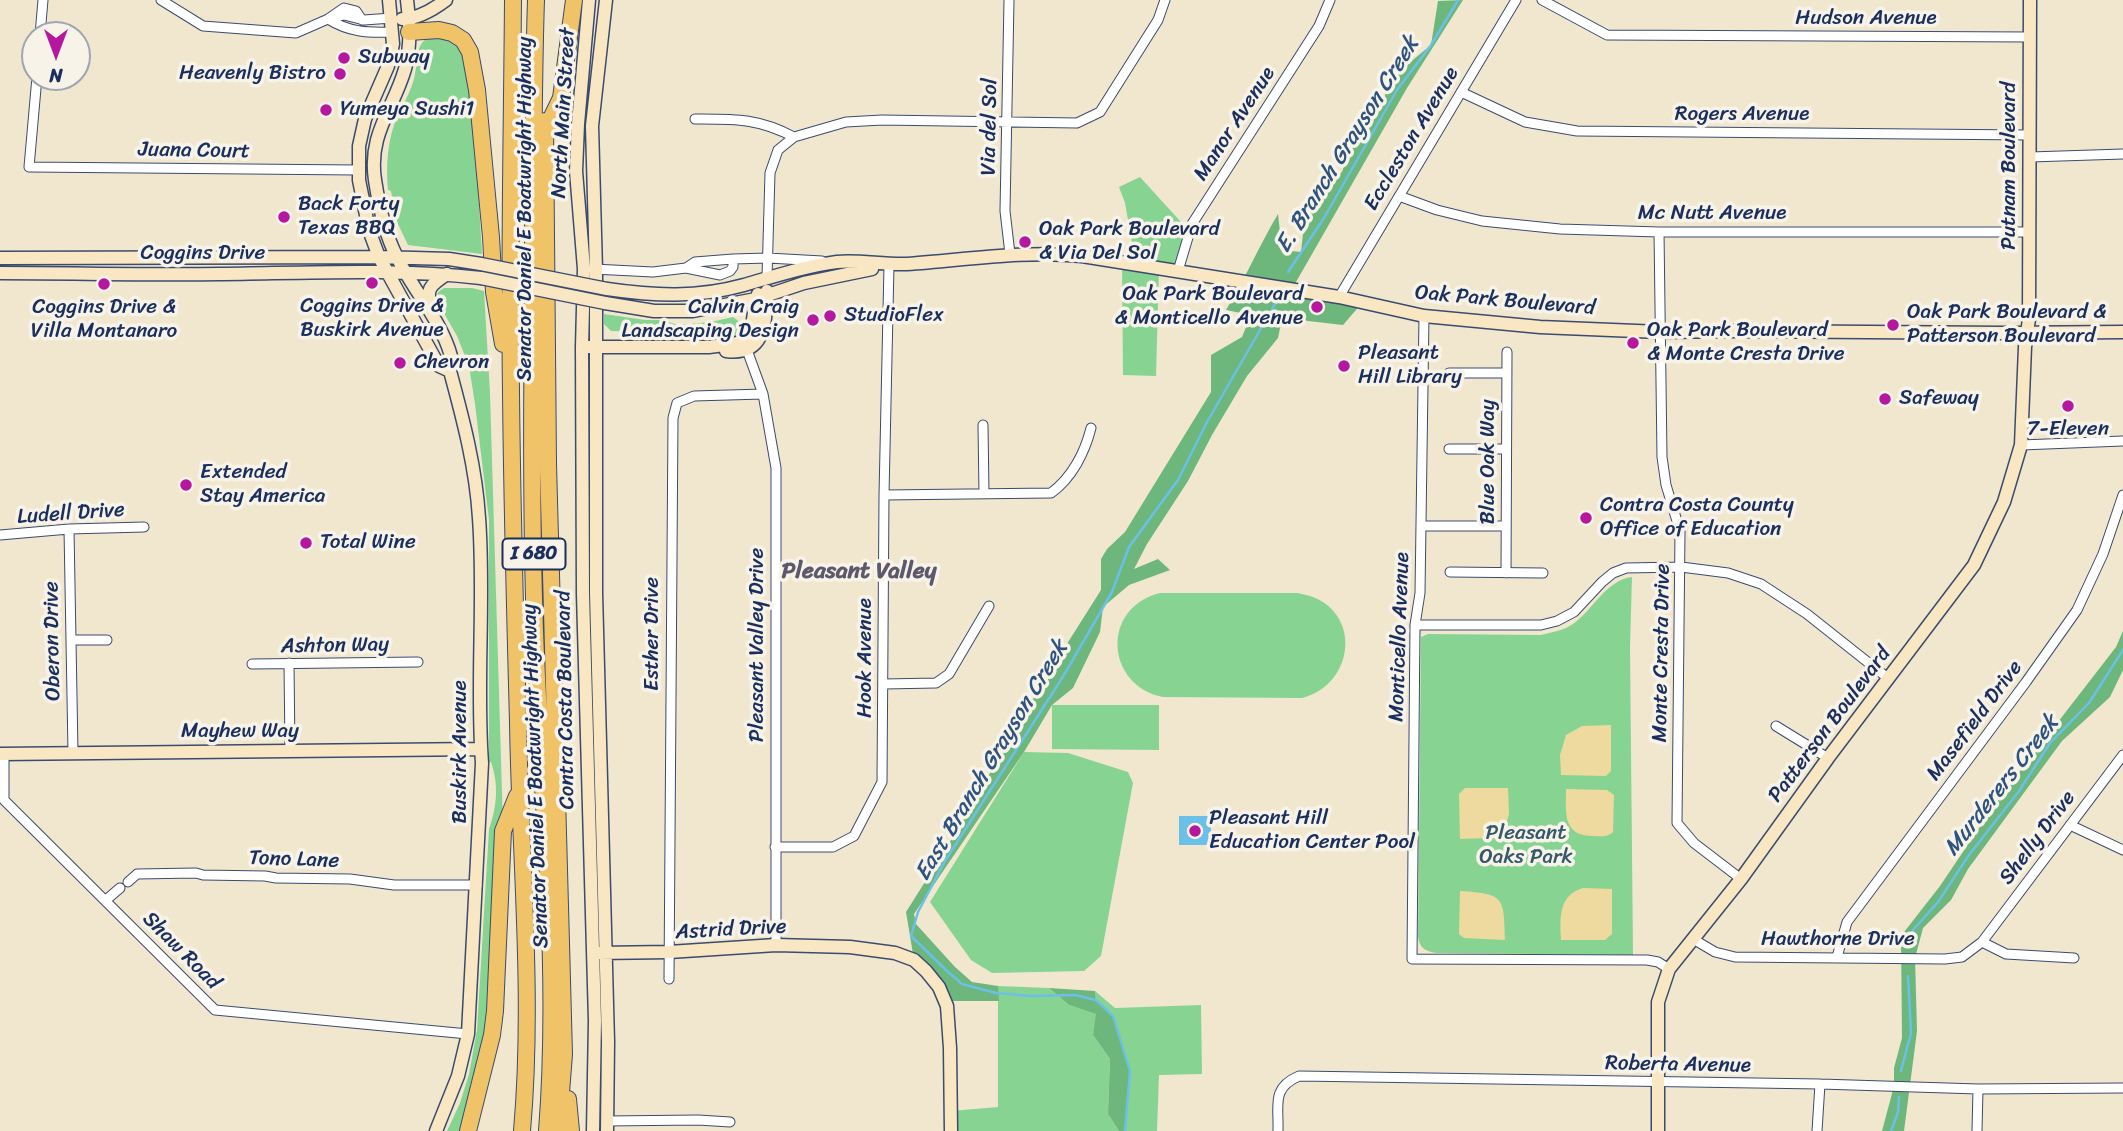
<!DOCTYPE html>
<style>
body{margin:0}
#map{position:relative;width:2123px;height:1131px;overflow:hidden;background:#f0e7ce;font-family:Sriracha,sans-serif}
canvas{display:block}
.north{position:absolute;left:21px;top:21px;width:70px;height:70px;box-sizing:border-box;background:#f7f3e8;border:2px solid #9fa5b1;border-radius:50%;rotate:180deg;font-size:19px;font-weight:700;line-height:28px;text-align:center;color:#1b2f5e}
.north::after{content:'';display:block;margin:auto;width:24px;height:32px;background:#b5179e;clip-path:polygon(50% 0,100% 100%,50% 72%,0 100%)}
</style>
<div id="map">
<canvas width="2123" height="1131"></canvas>
<div class="north">N</div>
</div>
<script>
const g = document.querySelector('canvas').getContext('2d');
g.lineJoin = 'round';
function fill(path, color) { g.fillStyle = color; g.fill(path, 'evenodd'); }
function stroke(path, color, width, dash) { g.strokeStyle = color; g.lineWidth = width; g.lineCap = dash ? 'butt' : 'round'; g.setLineDash(dash || []); g.stroke(path); }
function label(font, color, halo, rows, align = 'center') {
  g.font = font + ' Sriracha,sans-serif'; g.lineWidth = 7; g.setLineDash([]); g.textBaseline = 'middle'; g.strokeStyle = halo; g.fillStyle = color; for (const [text, x, y, turn = 0] of rows) {
    g.save(); g.translate(x, y); g.rotate((+turn || 0) * Math.PI / 180); g.textAlign = isNaN(turn) ? turn : align; if (halo) g.strokeText(text, 0, 0); g.fillText(text, 0, 0); g.restore();
  }
}
const green = new Path2D(`
 M 436,35 L 458,45 L 465,56 L 472,89 L 482,254 L 408,245 L 397,222 L 391,191 L 388,190 C 386,168 387,146 394,125 C 400,108 412,92 415,74 C 419,57 414,40 436,35 Z
 M 1140,177 L 1190,232 L 1178,271 L 1159,269 L 1156,376 L 1123,375 L 1122,262 L 1134,254 L 1125,203 L 1119,187 Z
 M 444,288 L 472,288 L 484,291 L 490,393 L 503,826 L 495,1011 L 468,1131 L 447,1131 L 460,1103 L 469,1074 L 477,1030 L 489,829 C 497,806 499,785 491,762 L 489,762 L 489,520 L 475,404 L 469,366 L 457,336 L 437,301 L 438,292 Z
 M 604,314 L 645,320 L 662,320 L 678,325 L 711,322 L 733,317 L 741,323 L 742,330 L 737,336 L 732,336 C 691,335 651,331 611,331 L 604,324 Z
 M 1632,577 L 1630,647 L 1633,955 L 1437,953 C 1426,952 1419,948 1418,936 L 1421,637 L 1428,634 L 1541,635 C 1552,632 1563,631 1573,624 C 1593,610 1606,580 1632,577 Z
 M 1160,593 L 1297,593 C 1302,594 1308,595 1313,597 C 1363,617 1352,686 1302,698 L 1163,697 C 1106,686 1100,608 1160,593 Z
 M 1052,705 L 1159,705 L 1159,750 L 1052,749 Z
 M 1024,752 L 1068,753 L 1128,772 L 1133,783 L 1101,956 L 1084,971 L 992,973 L 971,960 L 930,902 Z
 M 998,986 L 1049,988 L 1069,1005 L 1097,1014 L 1093,1035 L 1110,1059 L 1108,1114 L 1119,1131 L 951,1131 L 951,1111 L 998,1107 Z
 M 1095,991 L 1115,1008 L 1201,1005 L 1202,1074 L 1159,1075 L 1157,1131 L 1125,1131 L 1130,1071 L 1113,1017 L 1096,1000 Z`);
const forest = new Path2D(`
 M 1463,0 L 1407,88 L 1292,289 L 1362,303 L 1343,325 L 1282,318 L 1278,338 L 1247,376 L 1212,435 L 1188,481 L 1147,544 L 1134,569 L 1158,559 L 1170,570 L 1129,585 L 1103,607 L 1100,632 L 1073,688 L 1052,705 L 1024,752 L 914,914 L 916,924 L 955,967 L 972,982 L 998,986 L 999,1001 L 945,1001 L 914,960 L 906,912 L 947,847 L 1041,685 L 1101,590 L 1101,559 L 1107,549 L 1125,532 L 1211,392 L 1211,355 L 1242,337 L 1251,315 L 1226,310 C 1245,279 1259,246 1278,214 L 1282,250 L 1301,252 L 1306,206 L 1342,172 L 1358,126 L 1381,107 L 1391,78 L 1431,45 L 1438,1 Z
 M 2123,631 L 2123,670 L 2110,697 L 2062,741 L 1968,869 L 1951,900 L 1923,928 L 1915,958 L 1917,1031 L 1904,1131 L 1882,1131 L 1894,1086 L 1894,1068 L 1902,1038 L 1901,936 L 1940,886 L 2000,797 L 2116,647 Z
 M 1049,988 L 1095,991 L 1096,1000 L 1113,1016 L 1130,1071 L 1125,1131 L 1119,1131 L 1108,1114 L 1110,1059 L 1093,1035 L 1096,1014 L 1069,1005 Z`);
const sand = new Path2D(`
 M 1611,725 L 1611,771 L 1606,776 L 1561,775 L 1560,755 L 1566,735 L 1582,726 Z
 M 1465,788 L 1508,788 L 1509,814 L 1505,829 L 1489,838 L 1460,839 L 1459,794 Z
 M 1566,789 L 1607,790 L 1614,795 L 1613,832 C 1606,838 1600,836 1591,836 C 1562,835 1566,811 1566,789 Z
 M 1583,888 L 1612,889 L 1612,934 L 1605,940 L 1561,940 C 1560,919 1558,895 1583,888 Z
 M 1460,891 C 1504,894 1504,896 1505,940 L 1464,938 L 1459,934 Z`);
const water = new Path2D(`
 M 1179,816 L 1211,816 L 1211,845 L 1179,845 Z`);
const stream = new Path2D(`
 M 1288,272 L 1324,218 L 1397,90 L 1431,45 L 1458,0
 M 1908,944 L 1913,930 L 1938,902 L 1969,855 L 2019,791 L 2050,743 L 2089,703 L 2123,650
 M 1901,1071 L 1911,1033 L 1908,976
 M 1125,1131 L 1130,1071 L 1113,1016 L 1096,1000 L 1075,995 L 1031,996 L 996,993 L 962,984 L 947,971 L 911,936 L 918,912 L 945,861 L 1064,675 L 1112,592 L 1129,547 L 1178,480 L 1207,422 L 1275,304
 M 1891,1131 L 1898,1112 L 1899,1097`);
const street = new Path2D(`
 M 161,0 L 203,26 L 296,33 L 328,19 L 344,8 L 356,11 L 362,20
 M 1009,0 L 1005,211 L 1010,254
 M 1542,0 L 1607,35 L 2030,37
 M 392,18 L 364,20 L 344,15 L 328,19 C 349,32 367,33 392,32
 M 40,35 L 43,0
 M 37,77 L 29,167 L 357,170
 M 1461,92 L 1525,122 L 1577,131 L 2030,135
 M 695,119 C 735,119 758,118 794,137
 M 2030,157 L 2123,154
 M 1399,196 L 1437,210 L 1482,221 L 1560,229 L 1659,232 L 2030,232
 M 1659,232 L 1662,457 L 1666,485 L 1680,531 L 1677,823 L 1694,843 L 1741,879
 M 686,268 L 720,275 L 730,271 L 733,267 L 733,259
 M 593,269 L 653,272 L 686,268 L 695,262 L 733,259 L 768,258 L 822,261
 M 1178,271 L 1192,224 L 1319,26 L 1330,0
 M 767,277 L 770,173 L 778,150 L 794,137 L 846,122 L 882,120 L 1077,123 L 1100,112 L 1158,20 L 1165,0
 M 1339,297 L 1516,0
 M 1424,316 L 1420,593 L 1415,625 L 1412,959 L 1647,960 L 1658,962 L 1669,969
 M 747,350 L 763,394 L 776,468 L 776,945
 M 1449,373 L 1507,373
 M 983,425 L 984,494
 M 2021,445 L 2123,441
 M 1449,449 L 1506,449
 M 884,495 L 1051,493 C 1072,478 1085,452 1091,428
 M 1421,526 L 1506,526
 M 69,529 L 73,752
 M 0,535 L 69,529 L 144,527
 M 1450,572 L 1543,573
 M 1506,573 L 1507,352
 M 1415,625 L 1541,625 L 1557,621 L 1574,612 L 1602,582 L 1613,573 L 1626,568 L 1681,567 L 1728,573 L 1761,584 L 1807,614 L 1889,679
 M 71,640 L 107,640
 M 289,663 L 290,751
 M 252,664 L 418,662
 M 884,684 L 936,683 L 949,674 L 989,606
 M 1776,726 L 1828,758
 M 4,754 L 4,800 L 215,1010 L 468,1034
 M 2070,825 L 2123,850
 M 775,847 L 833,847 L 854,836 L 882,782 L 884,495 L 889,265
 M 128,882 L 137,874 L 196,873 L 203,875 L 265,876 L 276,878 L 350,879 L 394,885 L 477,885
 M 106,900 L 120,888
 M 1693,939 L 1715,952 L 1735,957 L 1945,959 L 1962,957 L 1982,942 L 2123,755
 M 1982,942 L 2006,954 L 2074,958
 M 1837,957 L 1847,922 L 2026,682 L 2077,610 L 2103,554 L 2123,495
 M 669,979 L 673,418 L 677,403 L 694,396 L 763,394
 M 607,1121 L 698,1120 L 730,1122
 M 1278,1131 C 1279,1105 1271,1088 1299,1076 L 1820,1084 L 1978,1089 L 2123,1088
 M 1817,1131 L 1820,1084
 M 1977,1131 L 1978,1089`);
const secondary = new Path2D(`
 M 389,0 L 393,44 L 388,66 L 365,119 L 359,146 L 359,180 L 369,230 L 379,257 L 439,366 L 450,371
 M 407,0 C 410,22 411,47 405,69 C 393,110 368,134 375,180 C 379,206 385,235 397,257 C 413,290 441,320 451,356 C 452,360 451,366 450,371 C 463,419 476,468 479,518 C 485,599 476,682 482,763 L 468,1034 L 458,1076 L 436,1131
 M 589,0 L 578,124 L 576,171 L 584,269 L 582,347 L 583,594 L 595,1021 L 593,1131
 M 606,0 L 592,126 L 596,270 L 596,593 L 608,1042 L 607,1131
 M 402,19 C 418,19 434,9 446,0
 M 0,258 L 379,257 L 449,259 L 481,264
 M 0,273 C 73,273 146,275 219,274 C 306,273 395,268 481,278
 M 607,289 C 655,296 697,298 744,285 C 775,276 806,266 837,262 C 860,260 884,265 907,264 C 966,260 1023,250 1082,256 L 1339,297 L 1424,316 L 1540,327 L 1660,332 L 1732,331 L 2004,333 L 2123,332
 M 605,303 L 654,311 L 693,311 L 756,299 L 804,283 L 872,269
 M 431,310 C 426,288 429,286 447,274
 M 589,347 L 709,347 L 738,343 L 751,333 L 756,299 L 758,294
 M 726,351 C 767,356 765,321 767,291
 M 0,754 L 481,749
 M 599,953 L 669,952 L 776,945 L 850,947 L 895,953 L 914,960 L 926,971 L 939,987 L 947,1006 L 950,1048 L 951,1131
 M 1658,1131 L 1658,1002 L 1669,969 L 1741,879 L 1828,758 L 1974,565 L 2004,502 L 2021,445 L 2025,347 L 2029,319 L 2030,0`);
const highway = new Path2D(`
 M 513,0 C 512,131 509,262 511,392 C 512,502 515,612 518,722 C 520,858 534,995 522,1131
 M 536,0 C 533,93 533,186 533,279 C 532,396 531,514 535,631 C 541,797 560,965 547,1131
 M 409,32 L 439,30 L 452,33 L 463,40 L 470,52 L 477,90 L 491,237 L 494,292 L 503,344
 M 545,121 L 548,463 L 564,1054 L 558,1131
 M 545,131 L 561,98 L 574,0
 M 568,1099 L 571,1131
 M 468,1131 L 492,1035 L 495,1011 L 503,831 L 517,796`);
const secondaryBridge = new Path2D(`
 M 481,264 L 607,289
 M 481,278 L 605,303`);
const markers = [
 [344,58,7,"#b5179e"],
 [340,74,7,"#b5179e"],
 [326,110,7,"#b5179e"],
 [284,217,7,"#b5179e"],
 [1025,242,7,"#b5179e"],
 [372,283,7,"#b5179e"],
 [104,284,7,"#b5179e"],
 [1317,307,7,"#b5179e"],
 [830,316,7,"#b5179e"],
 [813,320,7,"#b5179e"],
 [1893,325,7,"#b5179e"],
 [1633,343,7,"#b5179e"],
 [400,363,7,"#b5179e"],
 [1344,366,7,"#b5179e"],
 [1885,399,7,"#b5179e"],
 [2068,406,7,"#b5179e"],
 [186,485,7,"#b5179e"],
 [1586,518,7,"#b5179e"],
 [306,543,7,"#b5179e"],
 [1195,831,7,"#b5179e"]
];
const shields = [
 [534,554,63]
];
const shieldNames = [
 ["I 680",534,554]
];
const streetNames = [
 ["Hudson Avenue",1866,19],
 ["North Main Street",564,113,-87],
 ["Rogers Avenue",1742,115],
 ["Manor Avenue",1235,124,-57],
 ["Via del Sol",990,127,-89],
 ["Eccleston Avenue",1412,139,-59],
 ["Juana Court",194,151,1],
 ["Putnam Boulevard",2010,166,-90],
 ["Senator Daniel E Boatwright Highway",526,209,-90],
 ["Mc Nutt Avenue",1712,214],
 ["Coggins Drive",203,254],
 ["Oak Park Boulevard",1505,301,5],
 ["Blue Oak Way",1489,462,-90],
 ["Ludell Drive",71,514,-4],
 ["Esther Drive",653,634,-90],
 ["Monticello Avenue",1400,637,-88],
 ["Oberon Drive",53,641,-91],
 ["Pleasant Valley Drive",758,645,-90],
 ["Ashton Way",335,646,-1],
 ["Monte Cresta Drive",1662,653,-89],
 ["Hook Avenue",866,658,-90],
 ["Contra Costa Boulevard",566,700,-91],
 ["Masefield Drive",1975,721,-53],
 ["Patterson Boulevard",1830,725,-53],
 ["Mayhew Way",240,732],
 ["Buskirk Avenue",461,752,-90],
 ["Senator Daniel E Boatwright Highway",536,776,-92],
 ["Shelly Drive",2038,838,-53],
 ["Tono Lane",294,860,2],
 ["Astrid Drive",731,930,-3],
 ["Hawthorne Drive",1838,940],
 ["Shaw Road",181,951,45],
 ["Roberta Avenue",1678,1065,1]
];
const poiNames = [
 ["Subway",358,58],
 ["Heavenly Bistro",326,74,"right"],
 ["Yumeya Sushi1",340,110],
 ["Back Forty",298,205],
 ["Texas BBQ",298,229],
 ["Oak Park Boulevard",1039,230],
 ["& Via Del Sol",1039,254],
 ["Oak Park Boulevard",1303,295,"right"],
 ["& Monticello Avenue",1303,319,"right"],
 ["Coggins Drive &",372,307,"center"],
 ["Buskirk Avenue",372,331,"center"],
 ["Coggins Drive &",104,308,"center"],
 ["Villa Montanaro",104,332,"center"],
 ["Calvin Craig",799,308,"right"],
 ["Landscaping Design",799,332,"right"],
 ["Oak Park Boulevard &",1907,313],
 ["Patterson Boulevard",1907,337],
 ["StudioFlex",844,316],
 ["Oak Park Boulevard",1647,331],
 ["& Monte Cresta Drive",1647,355],
 ["Pleasant",1358,354],
 ["Hill Library",1358,378],
 ["Chevron",414,363],
 ["Safeway",1899,399],
 ["7-Eleven",2068,430,"center"],
 ["Extended",200,473],
 ["Stay America",200,497],
 ["Contra Costa County",1600,506],
 ["Office of Education",1600,530],
 ["Total Wine",320,543],
 ["Pleasant Hill",1209,819],
 ["Education Center Pool",1209,843]
];
const parkNames = [
 ["Pleasant",1526,834],
 ["Oaks Park",1526,858]
];
const waterNames = [
 ["E. Branch Grayson Creek",1348,145,-58],
 ["East Branch Grayson Creek",992,761,-59],
 ["Murderers Creek",2002,786,-52]
];
const neighbourhoodNames = [
 ["Pleasant Valley",859,572]
];
fill(green, '#87d492');
fill(forest, '#6db67c');
fill(sand, '#eeda9e');
fill(water, '#6bc0e8');
stroke(stream, '#6bc0e8', 2.5);
stroke(street, '#3b4b6f', 11);
stroke(secondary, '#3b4b6f', 15);
stroke(highway, '#3b4b6f', 18);
stroke(street, '#fff', 9);
stroke(secondary, '#f9e7c3', 12);
stroke(highway, '#f0c369', 16);
stroke(secondaryBridge, '#3b4b6f', 15, []);
stroke(secondaryBridge, '#f9e7c3', 12);
for (const [x, y, r, color] of markers) { const dot = new Path2D(); dot.arc(x, y, r, 0, 2 * Math.PI); g.fillStyle = color; g.fill(dot); stroke(dot, '#f7f3e8', 2.5); }
for (const [x, y, w] of shields) { const box = new Path2D(); box.roundRect(x - w / 2, y - 15.5, w, 31, 5); g.fillStyle = '#f7f3e8'; g.fill(box); stroke(box, '#1b2f5e', 2); }
label('bold 19px', '#1b2f5e', null, shieldNames);
label('21px', '#1b2f5e', '#f7f3e8', streetNames);
label('21px', '#1b2f5e', '#f7f3e8', poiNames, 'left');
label('21px', '#36586b', '#f7f3e8', parkNames);
label('italic 23px', '#2f5380', '#f7f3e8', waterNames);
label('bold 23px', '#5d586c', '#f7f3e8', neighbourhoodNames);
</script>
